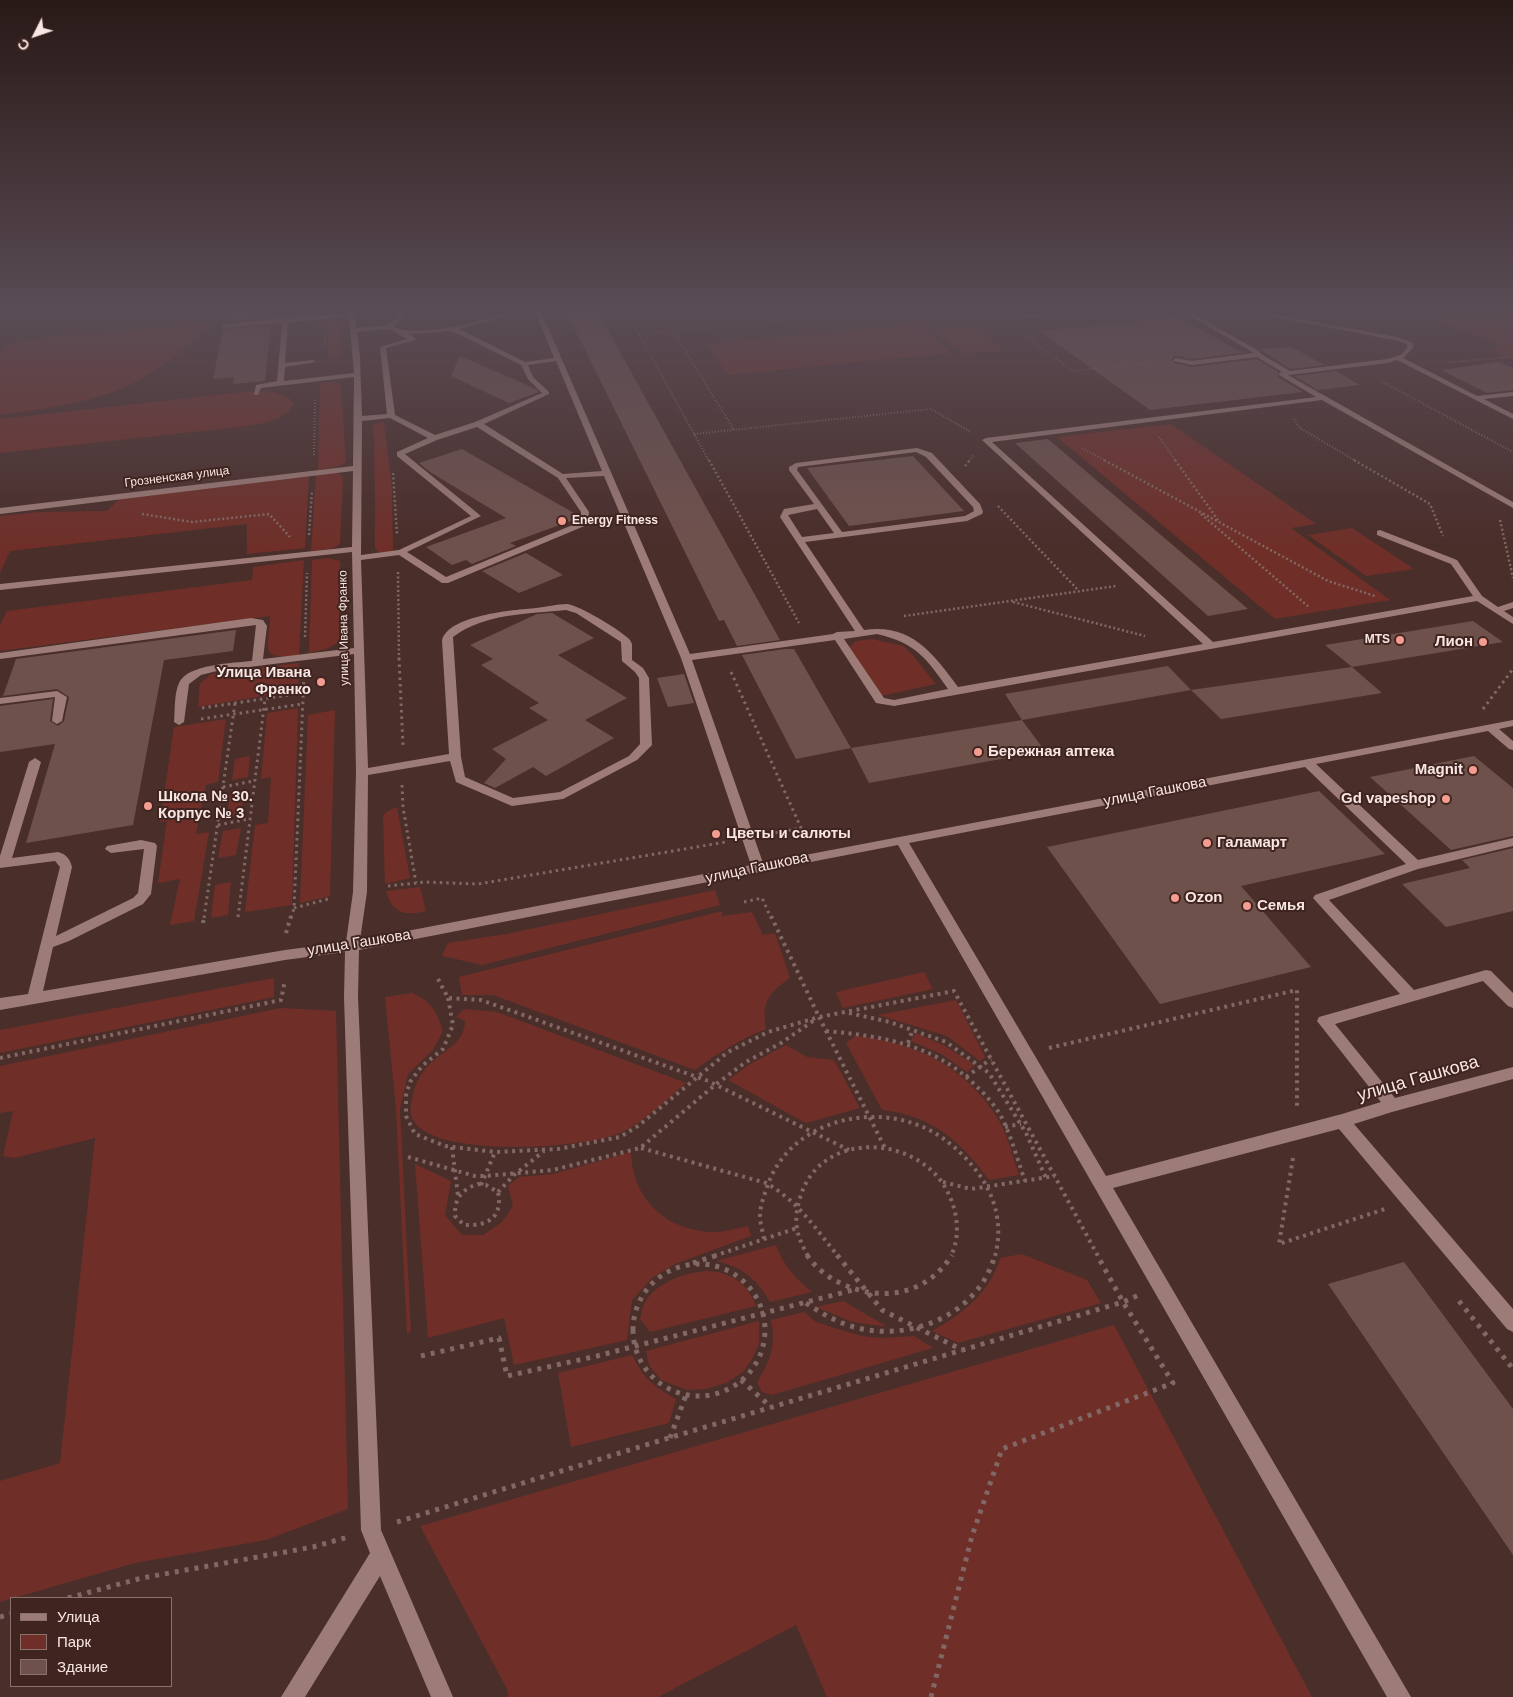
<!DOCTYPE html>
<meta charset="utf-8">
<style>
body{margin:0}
#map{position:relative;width:1513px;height:1697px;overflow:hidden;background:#4a2e2a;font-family:Arial,sans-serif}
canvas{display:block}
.legend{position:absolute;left:10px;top:1597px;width:162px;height:90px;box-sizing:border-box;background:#3f2420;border:1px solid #89726e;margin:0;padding:6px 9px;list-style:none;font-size:15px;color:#f8e6e3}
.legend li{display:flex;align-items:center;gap:10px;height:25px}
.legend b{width:25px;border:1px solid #89726e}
.north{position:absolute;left:10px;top:10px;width:50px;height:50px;-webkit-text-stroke:4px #3f2420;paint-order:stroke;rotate:229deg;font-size:14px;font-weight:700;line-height:20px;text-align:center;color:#f8e6e3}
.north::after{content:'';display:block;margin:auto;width:18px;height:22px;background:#f8e6e3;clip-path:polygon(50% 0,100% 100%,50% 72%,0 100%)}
</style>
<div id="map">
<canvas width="1513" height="1697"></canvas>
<ul class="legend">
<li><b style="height:6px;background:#9d7c77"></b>Улица</li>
<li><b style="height:14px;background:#6f2f28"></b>Парк</li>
<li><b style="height:14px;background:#6f514c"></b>Здание</li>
</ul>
<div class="north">С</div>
</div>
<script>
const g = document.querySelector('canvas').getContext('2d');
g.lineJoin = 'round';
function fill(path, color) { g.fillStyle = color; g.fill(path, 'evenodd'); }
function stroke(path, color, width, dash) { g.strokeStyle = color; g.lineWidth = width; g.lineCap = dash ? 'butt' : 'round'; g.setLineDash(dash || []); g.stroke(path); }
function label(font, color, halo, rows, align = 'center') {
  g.font = font + ' Arial,sans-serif'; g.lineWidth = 4; g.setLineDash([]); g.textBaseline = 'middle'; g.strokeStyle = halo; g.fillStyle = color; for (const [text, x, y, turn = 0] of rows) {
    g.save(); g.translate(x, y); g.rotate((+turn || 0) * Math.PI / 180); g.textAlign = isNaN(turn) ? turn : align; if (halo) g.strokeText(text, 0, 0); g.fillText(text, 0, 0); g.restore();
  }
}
const green = new Path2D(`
 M 1418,309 L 1513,309 L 1513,360 L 1492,349 L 1502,344 L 1452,327 Z
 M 328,319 L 342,319 L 340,357 L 329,358 Z
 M 213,323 C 191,343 167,364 141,379 C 99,403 47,408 0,415 L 0,352 L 4,346 L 22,341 L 80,334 Z
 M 918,324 L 952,353 L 728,375 L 706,344 Z
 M 973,326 L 1003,350 L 964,354 L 934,330 Z
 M 322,382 L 336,382 L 341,387 L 346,462 L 340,466 L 318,470 L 320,384 Z
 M 271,391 L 288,397 L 294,404 C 284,422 258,424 239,427 L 0,453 L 0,419 L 243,392 Z
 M 384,421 L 392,488 L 393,552 L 378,552 L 375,548 L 375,504 L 378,504 L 375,503 L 374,442 L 376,441 L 374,440 L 373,425 Z
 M 1171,424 L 1316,524 L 1291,528 L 1390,600 L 1275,619 L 1057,437 Z
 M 330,473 L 338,473 L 343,477 L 340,544 L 331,549 L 311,551 L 316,474 Z
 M 309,475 L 305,548 L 247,554 L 247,524 L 10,551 L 0,573 L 0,516 L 40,512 L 107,511 L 119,499 Z
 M 1352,528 L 1414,569 L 1366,576 L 1308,535 Z
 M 328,558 L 340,561 L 339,642 L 326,649 L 309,653 L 312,560 Z
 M 304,560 L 299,655 C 256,661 270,647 270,616 L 0,651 L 0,625 L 7,611 L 252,580 L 253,567 Z
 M 872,639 L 903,646 L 911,653 L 936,684 L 881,696 L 849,647 L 856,641 Z
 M 299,663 L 298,690 L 198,707 L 200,684 L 211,674 Z
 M 298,708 L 292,905 L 245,912 L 255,825 L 268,823 L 271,777 L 261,779 L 267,713 Z
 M 335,710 L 330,896 L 300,903 L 308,715 Z
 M 226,719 L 218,782 L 206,785 L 196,834 L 209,832 L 194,921 L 170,925 L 180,879 L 158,883 L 167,821 L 160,822 L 174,727 Z
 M 250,756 L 248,777 L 232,780 L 235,759 Z
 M 244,791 L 241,815 L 227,817 L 230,794 Z
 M 397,807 L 410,878 L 385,884 L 383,815 L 388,811 Z
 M 241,828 L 236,855 L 218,858 L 223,831 Z
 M 231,882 L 228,915 L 211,918 L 215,885 Z
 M 420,887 L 426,911 C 404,916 393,914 386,891 Z
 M 715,890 L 720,905 L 482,965 L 442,956 L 448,943 L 506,934 Z
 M 722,911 L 722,916 L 752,912 L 763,935 L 775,933 L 790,978 C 769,993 761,1001 766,1029 C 740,1039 718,1053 695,1070 L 493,995 L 462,995 L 459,977 Z
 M 924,972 L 933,989 L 843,1008 L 836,992 Z
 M 274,978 L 274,997 L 0,1053 L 0,1030 Z
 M 412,993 C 431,1001 437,1012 443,1031 L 433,1050 L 408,1074 L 400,1109 L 411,1331 L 407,1334 L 396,1110 L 385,997 Z
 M 956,1000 L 985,1057 L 980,1061 L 947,1036 L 878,1015 Z
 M 281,1008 L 336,1011 L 348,1509 L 266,1540 L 135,1563 L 0,1602 L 0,1481 L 60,1463 L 95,1138 L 14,1158 L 3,1156 L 13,1111 L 0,1113 L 0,1066 Z
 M 464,1009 L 497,1012 L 686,1083 C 666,1100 644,1122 620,1133 C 586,1149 422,1160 411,1115 C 410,1109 411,1102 413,1096 C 414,1086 419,1077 425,1069 C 438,1053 465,1045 465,1021 L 456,1017 Z
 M 916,1033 L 945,1046 L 975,1065 L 967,1072 L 941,1054 L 911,1041 Z
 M 855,1036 C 913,1042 962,1064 995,1114 C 1007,1131 1012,1155 1019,1175 L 989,1180 C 960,1140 932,1116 882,1110 L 846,1043 Z
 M 786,1045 L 807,1057 L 834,1060 L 860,1108 L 806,1123 L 728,1080 L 750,1064 Z
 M 631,1152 C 632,1201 669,1233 717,1232 C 727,1231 738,1228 748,1226 L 751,1236 L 675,1264 L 653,1277 L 632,1300 L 627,1340 L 514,1365 L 504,1318 L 428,1338 L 415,1164 L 451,1181 L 445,1215 L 462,1235 L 483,1235 L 502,1222 L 513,1206 L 508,1186 L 519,1177 L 553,1174 Z
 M 776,1245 C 783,1265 796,1279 812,1292 L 770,1302 C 758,1280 741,1266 716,1261 Z
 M 1022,1254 L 1087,1280 L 1101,1303 L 958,1343 L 932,1331 C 962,1314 990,1293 1000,1258 Z
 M 708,1271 C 731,1272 748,1284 756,1306 L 650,1332 L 640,1319 C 641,1315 642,1308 644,1304 C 656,1282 686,1272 708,1271 Z
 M 843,1301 L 888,1327 L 852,1322 L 816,1307 Z
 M 804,1312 L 816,1322 L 841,1330 L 862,1336 L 881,1338 L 914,1336 L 933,1348 L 772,1395 L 762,1392 L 757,1382 C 771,1360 776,1346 771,1320 Z
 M 759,1321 L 759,1344 L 752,1359 L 743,1372 L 726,1383 L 706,1389 L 687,1390 L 661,1380 L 649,1365 L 646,1351 Z
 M 1114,1325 L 1312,1697 L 827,1697 L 796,1625 L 658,1697 L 508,1697 L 508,1691 L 420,1526 Z
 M 632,1355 C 644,1379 653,1386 676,1399 L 669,1423 L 571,1447 L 558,1373 Z`);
const building = new Path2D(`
 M 227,309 L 273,309 L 272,317 L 224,322 Z
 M 565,309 L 596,309 L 780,640 L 737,646 L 724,620 L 719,621 Z
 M 1179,317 L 1239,351 L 1248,352 L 1192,359 L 1175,356 L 1172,359 L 1174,363 L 1192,367 L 1257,359 L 1278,372 L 1278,377 L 1303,392 L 1150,410 L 1039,331 Z
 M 271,326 L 265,381 L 233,384 L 234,377 L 213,379 L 223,329 Z
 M 1292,347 L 1324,365 L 1290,369 L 1260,349 Z
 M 460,356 L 536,389 L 539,392 L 509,403 L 451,376 Z
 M 1499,362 L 1513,368 L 1513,390 L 1487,393 L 1441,370 Z
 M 1336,371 L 1360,385 L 1318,390 L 1294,376 Z
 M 1048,439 L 1248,609 L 1208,616 L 1015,443 Z
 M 462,449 L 579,516 L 579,518 L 510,543 L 516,546 L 472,564 L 466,560 L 452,565 L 426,547 L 506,518 L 430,472 L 419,463 Z
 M 913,456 L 964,511 L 849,526 L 807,468 Z
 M 526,553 L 563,575 L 519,593 L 482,571 Z
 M 552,613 L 594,638 L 558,655 L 627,698 L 585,720 L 614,738 L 546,776 L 533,767 L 495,788 L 484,783 L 506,759 L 492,749 L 548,720 L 529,708 L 539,703 L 481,665 L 493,659 L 470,645 L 537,614 Z
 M 1473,621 L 1503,642 L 1352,667 L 1325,645 Z
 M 236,630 L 233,651 L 164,660 L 133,825 L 26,843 L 55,744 L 0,752 L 0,706 L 53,699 L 50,721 L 58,726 L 64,721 L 69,697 L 57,689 L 3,696 L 16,659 Z
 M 785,649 L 794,649 L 851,748 L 796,759 L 742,655 Z
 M 1168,666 L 1191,690 L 1022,720 L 1005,694 Z
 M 1352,667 L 1382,693 L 1221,719 L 1191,690 Z
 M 684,674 L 694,703 L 668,707 L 657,678 Z
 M 1022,720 L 1045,751 L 869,783 L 851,748 Z
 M 1474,756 L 1513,788 L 1513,836 L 1451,850 L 1370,777 Z
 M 1319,791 L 1385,854 L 1241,886 L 1311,967 L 1160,1004 L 1047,847 Z
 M 1513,848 L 1513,911 L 1446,927 L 1402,884 L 1470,868 L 1462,860 Z
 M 1404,1262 L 1513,1409 L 1513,1555 L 1328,1284 Z`);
const pathFar4 = new Path2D(`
 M 625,309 L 709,461
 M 673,331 L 734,430
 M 325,334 L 325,348
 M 639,334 L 911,309
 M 1027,334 L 1029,339 L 1073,371 L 1158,362
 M 1449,362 L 1513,357
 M 1381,381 L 1513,452
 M 1294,419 L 1300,428 L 1356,461
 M 694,434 L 931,409 L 971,432
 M 1159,437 L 1176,461
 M 1082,448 L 1106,461
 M 314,455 L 315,399
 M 969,461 L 974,455`);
const pathFar3 = new Path2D(`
 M 709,460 L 799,623
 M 1104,460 L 1328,581 L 1375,596
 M 1175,460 L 1218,520
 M 1354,460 L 1430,504 L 1443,536
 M 965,466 L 970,460
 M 393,473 L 397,534
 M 998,506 L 1079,591
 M 142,514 L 192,522 L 269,514 L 290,537
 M 1201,514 L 1310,608
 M 1500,520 L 1513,578
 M 309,535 L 312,491
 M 398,572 L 399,659
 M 1013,602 L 1145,636
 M 904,616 L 1116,586
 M 305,637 L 307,573`);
const pathFar2 = new Path2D(`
 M 399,658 L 403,746
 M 731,672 L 806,839
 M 202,708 L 303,693
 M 1483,709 L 1513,669
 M 201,719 L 302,704
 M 402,785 L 403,807 L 416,883
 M 223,787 L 254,781
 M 218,825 L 249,819
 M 769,834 L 801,828
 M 388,886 L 425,882 L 478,884 L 726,842
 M 744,902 L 762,898 L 771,918
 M 294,908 L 328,899
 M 238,917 L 265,699
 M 204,918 L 235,703
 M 291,918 L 294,908 L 304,676`);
const pathFar1 = new Path2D(`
 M 771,916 L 819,1017 L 954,991 L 1098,1256
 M 203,923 L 204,916
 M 286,933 L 291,916
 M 438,979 L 448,998 L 481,1000 L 708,1081 L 849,1150
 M 448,998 L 453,1025 L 443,1049 L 422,1066 L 410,1082 L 406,1095 L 406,1116 L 415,1134 L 445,1146 L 495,1152 L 558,1149 L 620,1137 L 638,1126 L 728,1052 L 768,1032 L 819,1017
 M 849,1013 L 890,1022 L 946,1042 L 989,1073 L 1026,1133 L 1046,1178
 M 819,1017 L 885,1148
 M 826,1031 C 881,1036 933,1044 974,1084 C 985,1094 996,1106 1003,1120 C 1012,1139 1018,1161 1025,1181
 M 908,1043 L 913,1029
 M 1049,1048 L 1297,990 L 1297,1109
 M 0,1058 L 281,1000 L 285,980
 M 966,1077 L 991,1059
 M 1005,1127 L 1021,1124
 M 452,1147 L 458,1196
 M 641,1148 L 766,1183 C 798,1201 815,1228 838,1256
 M 408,1157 L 475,1176 L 485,1176 L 553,1170 L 640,1148 L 715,1085 L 746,1062 L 781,1043 L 816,1019
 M 1293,1158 L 1279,1244 L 1385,1209
 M 943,1182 L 971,1189 L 1055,1176
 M 478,1184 L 486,1185 L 498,1192 C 503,1218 488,1226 464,1225 L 455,1216 C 454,1199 462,1189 478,1184 Z
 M 481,1185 L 495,1152
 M 498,1192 L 514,1175 L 544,1151
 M 764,1239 C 763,1232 760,1224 760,1216 C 760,1206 764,1196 767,1187 C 788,1124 865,1102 923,1127 C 944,1136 964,1154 978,1173 C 996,1197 1003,1227 995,1256
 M 714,1256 L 797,1228
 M 808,1256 C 796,1235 793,1221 800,1198 C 820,1127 924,1134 950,1197 C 958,1216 960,1237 951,1256`);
const path = new Path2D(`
 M 807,1255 C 814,1266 826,1276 838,1282 C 880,1303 926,1296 952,1255
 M 837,1255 L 882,1310 L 962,1350
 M 693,1263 L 718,1255
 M633 1330a66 66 0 1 1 132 0a66 66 0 1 1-132 0Z
 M 1459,1301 L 1513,1369
 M 806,1303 C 821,1313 836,1322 854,1327 C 911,1343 979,1314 995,1255
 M 421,1356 L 499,1338 L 507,1376 L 597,1356 L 853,1290
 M 741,1380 L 771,1407
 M 670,1438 L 686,1395
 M 397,1522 L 652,1443 L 1123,1302 L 1139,1295
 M 68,1598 L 142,1578 L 313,1547 L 348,1537
 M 0,1617 L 11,1614
 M 931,1697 L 972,1536 L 1002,1449 L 1173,1383 L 1123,1302 L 1097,1255`);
const minor = new Path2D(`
 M 348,309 L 354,309 L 357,328 L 388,325 L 398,317 L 396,309 L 402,309 L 404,317 L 394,327 C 418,339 477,321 504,314 L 502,309 L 508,309 L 509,316 L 459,329 L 525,362 L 554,358 L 534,309 L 540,309 L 690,654 L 833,634 L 837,632 L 855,631 L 780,517 L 784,509 L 814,504 L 789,470 L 789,467 L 796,463 L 917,448 L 932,453 L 980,504 L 983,512 L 982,514 L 967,521 L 805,542 L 864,630 C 911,623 933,653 958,687 L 1203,644 L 982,440 L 986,438 L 1316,397 L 1279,375 L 1279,373 L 1282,372 L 1257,357 L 1192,365 L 1174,361 L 1174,359 L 1176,358 L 1192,361 L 1254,353 L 1178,309 L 1185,309 L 1259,351 L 1261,354 L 1290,371 L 1387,359 L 1401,355 L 1407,348 L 1407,344 L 1394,340 L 1233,309 L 1245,309 L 1397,337 L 1413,343 L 1413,348 L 1403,358 L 1477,396 L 1513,392 L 1513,396 L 1484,399 L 1513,414 L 1513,419 L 1397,360 L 1388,363 L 1288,375 L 1513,502 L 1513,508 L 1322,400 L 992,442 L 1213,642 L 1473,596 L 1451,564 L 1377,535 L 1377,531 L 1380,530 L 1457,560 L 1482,596 L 1498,607 L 1513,602 L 1513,608 L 1504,611 L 1513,617 L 1513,624 L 1477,601 L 894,706 L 876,703 L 835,640 L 692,660 L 763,863 L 1513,720 L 1513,726 L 1499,729 L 1513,741 L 1513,750 L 1509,749 L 1488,731 L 1316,764 L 1418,860 L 1513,838 L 1513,846 L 1418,869 L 1329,900 L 1414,990 L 1486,970 L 1491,971 L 1513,993 L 1513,1008 L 1508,1006 L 1483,981 L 1335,1024 L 1395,1098 L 1513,1067 L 1513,1079 L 1392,1112 L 1354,1124 L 1513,1309 L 1513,1332 L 1507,1329 L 1339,1129 L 1113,1188 L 1411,1697 L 1387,1697 L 898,845 L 359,950 L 358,997 L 381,1530 L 453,1697 L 431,1697 L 380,1576 L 305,1697 L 281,1697 L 370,1553 L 361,1530 L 344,997 L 345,952 L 285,960 L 0,1010 L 0,998 L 28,994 L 60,867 L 55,861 L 0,868 L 0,856 L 29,762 L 35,758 L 41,762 L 12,858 L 58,852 C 66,854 70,859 72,867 L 56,936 L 133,898 L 138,893 L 144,849 L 111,853 L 105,849 L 107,846 L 141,840 L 155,843 L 157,846 L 151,894 L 143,904 L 69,941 L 53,947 L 43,991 L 285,950 L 346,942 L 353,892 L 356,772 L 354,654 L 217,671 L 201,675 L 189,684 L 184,722 L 179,725 L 174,722 C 175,710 174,694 179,683 C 187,664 234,663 252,661 L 256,625 L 0,659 L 0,653 L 251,618 L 263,620 L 267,626 L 263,659 L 354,648 L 352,552 L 0,590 L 0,584 L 352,547 L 353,471 L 0,514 L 0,508 L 353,466 L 354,377 L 261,388 L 258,395 L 254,395 L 256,385 L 277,381 L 282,323 L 224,328 L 221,326 L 224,324 L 348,312 ZM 349,316 L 354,373 L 284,381 L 285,367 L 316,362 L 313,360 L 285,363 L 288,323 ZM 389,329 L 407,339 L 380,347 L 387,414 L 362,416 L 360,356 L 357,332 ZM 452,331 L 521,365 L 528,379 L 542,393 L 475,422 L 435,435 L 395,415 L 386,348 L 415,340 L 415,338 L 409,334 ZM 556,361 L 602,471 L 563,474 L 484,424 L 549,394 L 549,392 L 533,377 L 528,365 ZM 390,418 L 428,438 L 397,452 L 397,456 L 471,516 L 399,550 L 361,555 L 362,421 ZM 477,427 L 558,478 L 581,512 L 580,522 L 446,577 L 407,552 L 481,516 L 405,454 L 437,440 ZM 916,452 L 926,457 L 973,507 L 974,511 L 965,516 L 842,532 L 797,470 L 798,467 ZM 604,476 L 681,658 L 751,865 L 360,940 L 367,892 L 368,775 L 450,761 L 456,782 L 512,806 L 563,799 L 637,760 L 652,745 L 649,678 L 643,668 L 632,660 L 632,644 L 630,640 C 622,631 579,605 567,604 C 557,604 546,607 536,608 C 514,610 447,615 442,641 L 449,754 L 368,768 L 361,560 L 399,555 L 442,583 L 448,583 L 587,525 L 589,512 L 566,478 ZM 817,509 L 834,533 L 802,537 L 788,515 ZM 566,610 L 576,613 L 621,642 L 622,661 L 635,672 L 639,678 L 640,744 L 629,756 L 560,792 L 513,798 L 465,777 L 461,757 L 453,637 C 485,613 528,614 566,610 ZM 877,634 C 916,643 926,658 948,689 L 894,700 L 884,698 L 844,639 ZM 1305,767 L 1406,864 L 1315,895 L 1313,898 L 1400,994 L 1319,1017 L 1317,1021 L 1381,1102 L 1342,1114 L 1106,1176 L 909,843 Z
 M 1079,309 L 1100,309 L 1022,318 L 1019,316 Z
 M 57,691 L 67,697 L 62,721 L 57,724 L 52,721 L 55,697 L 0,704 L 0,698 Z`);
const markers = [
 [562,521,5,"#f59c90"],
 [1400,640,5,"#f59c90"],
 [1483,642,5,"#f59c90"],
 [321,682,5,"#f59c90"],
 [978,752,5,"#f59c90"],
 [1473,770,5,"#f59c90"],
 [1446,799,5,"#f59c90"],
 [148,806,5,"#f59c90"],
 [716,834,5,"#f59c90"],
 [1207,843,5,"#f59c90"],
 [1175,898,5,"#f59c90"],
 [1247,906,5,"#f59c90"]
];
const farStreetnames = [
 ["Грозненская улица",177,477,-7],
 ["улица Ивана Франко",344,628,-91]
];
const farPoinames = [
 ["Energy Fitness",572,521],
 ["MTS",1390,640,"right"]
];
const poiNames = [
 ["Лион",1473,642,"right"],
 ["Улица Ивана",311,673,"right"],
 ["Франко",311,690,"right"],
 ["Бережная аптека",988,752],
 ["Magnit",1463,770,"right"],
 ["Школа № 30.",158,797],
 ["Корпус № 3",158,814],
 ["Gd vapeshop",1436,799,"right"],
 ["Цветы и салюты",726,834],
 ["Галамарт",1217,843],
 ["Ozon",1185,898],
 ["Семья",1257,906]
];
const streetNames = [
 ["улица Гашкова",1155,792,-11],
 ["улица Гашкова",757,868,-12],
 ["улица Гашкова",359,943,-9]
];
const nearStreetnames = [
 ["улица Гашкова",1418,1079,-16]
];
fill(green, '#6f2f28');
fill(building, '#6f514c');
stroke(pathFar4, '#816865', 2, [1, 2]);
stroke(pathFar3, '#816865', 2.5, [2, 2.5]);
stroke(pathFar2, '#816865', 3, [2.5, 4]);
stroke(pathFar1, '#816865', 4, [3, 4.5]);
stroke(path, '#816865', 5, [4, 6]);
fill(minor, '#9d7c77');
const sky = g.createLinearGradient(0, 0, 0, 546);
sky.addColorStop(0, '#291917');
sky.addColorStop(0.57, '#5a4c55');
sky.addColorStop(1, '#5a4c5500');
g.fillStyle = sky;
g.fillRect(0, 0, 1513, 546);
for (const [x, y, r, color] of markers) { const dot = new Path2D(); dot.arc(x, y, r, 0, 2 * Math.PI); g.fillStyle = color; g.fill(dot); stroke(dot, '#3f2420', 2); }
label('12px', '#f8e6e3', '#3f2420', farStreetnames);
label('bold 12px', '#f8e6e3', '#3f2420', farPoinames, 'left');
label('bold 15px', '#f8e6e3', '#3f2420', poiNames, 'left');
label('15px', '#f8e6e3', '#3f2420', streetNames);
label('18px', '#f8e6e3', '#3f2420', nearStreetnames);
</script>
